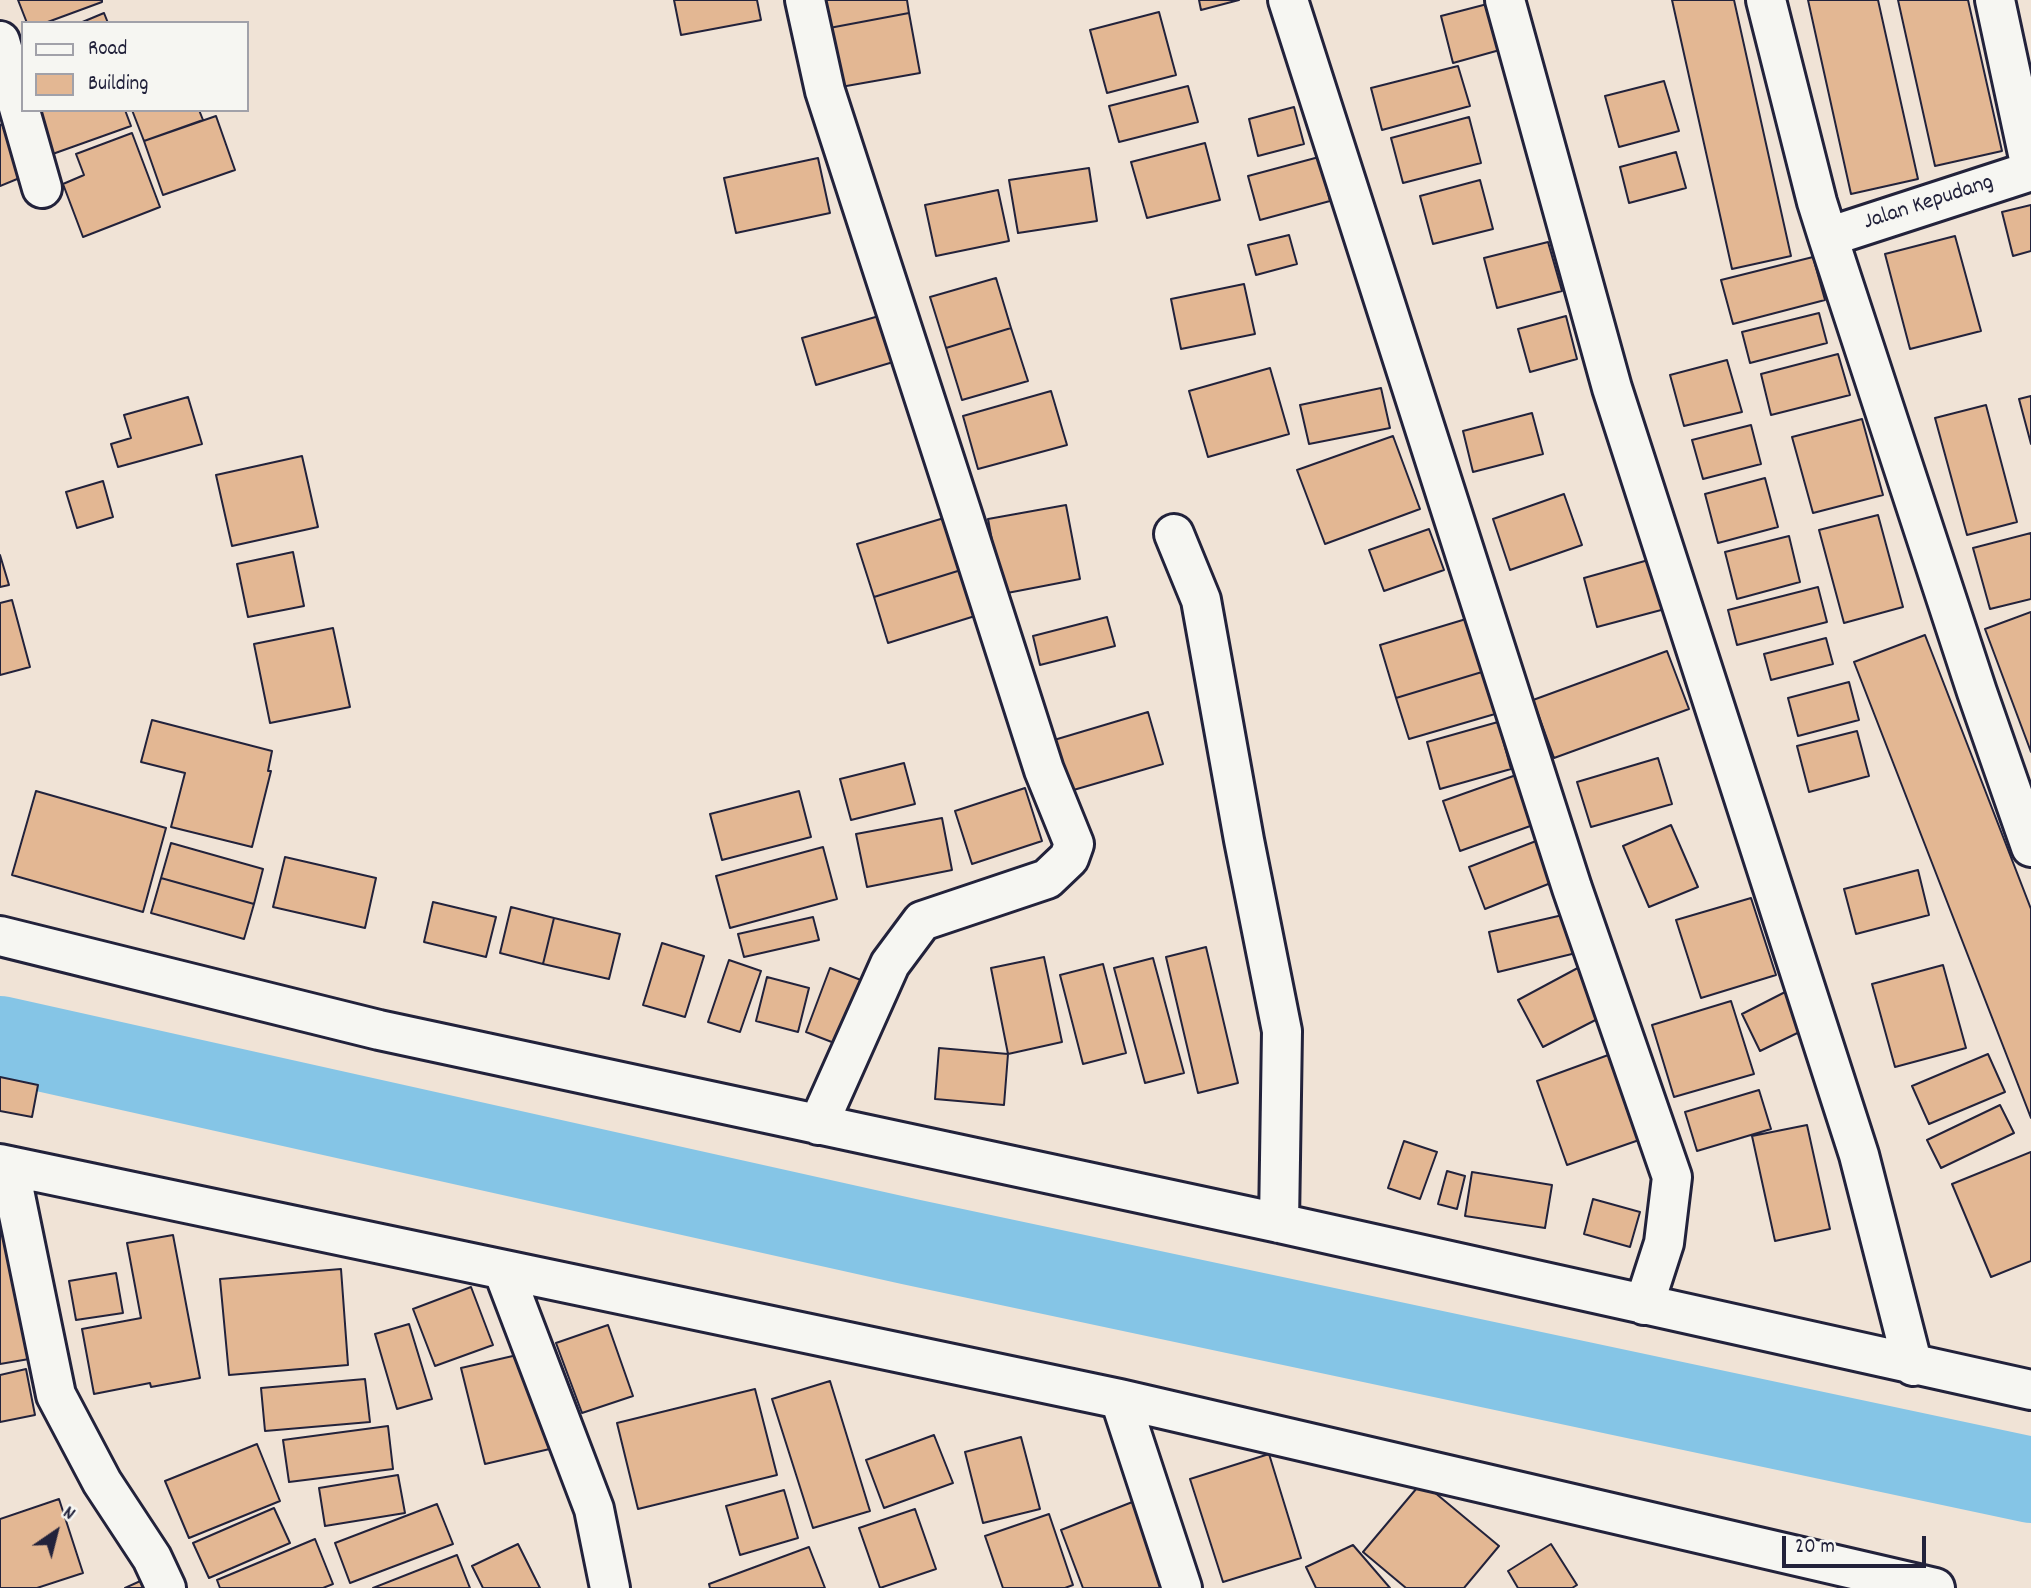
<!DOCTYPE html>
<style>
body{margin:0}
#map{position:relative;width:2031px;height:1588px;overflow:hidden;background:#f0e3d6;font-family:Dekko,sans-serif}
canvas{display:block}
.legend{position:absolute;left:21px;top:21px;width:228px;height:91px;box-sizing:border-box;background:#f6f6f2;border:2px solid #a1a1a9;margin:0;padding:9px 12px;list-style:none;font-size:21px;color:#22223b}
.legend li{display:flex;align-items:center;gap:14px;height:35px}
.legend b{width:35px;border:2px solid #a1a1a9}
.north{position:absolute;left:21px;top:1497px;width:70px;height:70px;-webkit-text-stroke:5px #f6f6f2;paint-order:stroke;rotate:35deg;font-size:19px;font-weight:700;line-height:28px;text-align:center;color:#22223b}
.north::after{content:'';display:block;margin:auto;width:24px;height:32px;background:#22223b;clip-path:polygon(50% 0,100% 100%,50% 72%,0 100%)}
.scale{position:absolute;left:1782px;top:1536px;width:144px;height:32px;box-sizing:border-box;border:4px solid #22223b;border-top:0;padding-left:9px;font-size:21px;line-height:24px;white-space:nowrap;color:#22223b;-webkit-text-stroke:5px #f6f6f2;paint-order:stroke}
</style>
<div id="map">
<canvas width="2031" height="1588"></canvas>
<ul class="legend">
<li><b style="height:9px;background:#f6f6f2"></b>Road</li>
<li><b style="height:19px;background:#e3b793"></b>Building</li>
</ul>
<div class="north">N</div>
<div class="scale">20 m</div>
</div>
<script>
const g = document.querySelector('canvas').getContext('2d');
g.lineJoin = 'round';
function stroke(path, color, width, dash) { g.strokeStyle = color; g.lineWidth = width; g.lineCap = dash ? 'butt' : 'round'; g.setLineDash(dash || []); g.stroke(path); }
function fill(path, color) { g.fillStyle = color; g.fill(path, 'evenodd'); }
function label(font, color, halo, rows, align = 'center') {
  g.font = font + ' Dekko,sans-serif'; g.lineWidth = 6; g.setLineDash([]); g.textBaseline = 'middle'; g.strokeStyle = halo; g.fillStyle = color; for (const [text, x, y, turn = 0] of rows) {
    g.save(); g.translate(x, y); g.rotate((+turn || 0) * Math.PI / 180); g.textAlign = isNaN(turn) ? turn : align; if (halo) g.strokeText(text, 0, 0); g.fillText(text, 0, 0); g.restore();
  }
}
const river = new Path2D(`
 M 0,1039 L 911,1242 L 2031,1480`);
const building = new Path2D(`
 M 18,0 L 102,0 L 102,2 L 45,23 L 27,23 Z
 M 674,0 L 757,0 L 761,20 L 681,35 Z
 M 819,0 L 907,0 L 909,13 L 824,29 Z
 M 1199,0 L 1239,0 L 1201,10 Z
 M 1672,0 L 1734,0 L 1791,256 L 1732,269 Z
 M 1808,0 L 1878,0 L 1918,179 L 1851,194 Z
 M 1898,0 L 1968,0 L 2002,151 L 1935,166 Z
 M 1495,2 L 1507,48 L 1453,63 L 1441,16 Z
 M 1159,12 L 1176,75 L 1107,93 L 1090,30 Z
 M 104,13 L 108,23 L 80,23 Z
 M 909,13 L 920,73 L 835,88 L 824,29 Z
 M 1458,66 L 1470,106 L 1382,130 L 1371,88 Z
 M 1664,81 L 1679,131 L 1619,147 L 1605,96 Z
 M 1188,86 L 1198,122 L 1119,142 L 1109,106 Z
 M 1294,107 L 1304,144 L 1258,156 L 1249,119 Z
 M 31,110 L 125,110 L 131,126 L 47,156 Z
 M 132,110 L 199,110 L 203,120 L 144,141 Z
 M 216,116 L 235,170 L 163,195 L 144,141 Z
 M 1469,117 L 1481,163 L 1403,183 L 1391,138 Z
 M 2,124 L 22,177 L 0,186 L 0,125 Z
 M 132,133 L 160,207 L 83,237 L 63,184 L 84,175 L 76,154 Z
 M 1205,143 L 1220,200 L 1147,218 L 1131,162 Z
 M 1676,152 L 1686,188 L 1629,203 L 1620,167 Z
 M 1319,157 L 1330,201 L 1260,220 L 1248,176 Z
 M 818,158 L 830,213 L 736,233 L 724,178 Z
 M 1089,168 L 1097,221 L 1018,233 L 1009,180 Z
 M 1480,180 L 1493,229 L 1433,244 L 1420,196 Z
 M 998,190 L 1009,241 L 936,256 L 925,205 Z
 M 2031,205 L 2031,251 L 2013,256 L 2002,212 Z
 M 1289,235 L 1297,264 L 1256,275 L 1248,245 Z
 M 1955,236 L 1981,331 L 1910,349 L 1885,254 Z
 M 1548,242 L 1562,291 L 1497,308 L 1484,258 Z
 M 1813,257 L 1825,300 L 1733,324 L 1721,280 Z
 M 996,278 L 1011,328 L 946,348 L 930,297 Z
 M 1244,284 L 1255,334 L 1181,349 L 1171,299 Z
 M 1819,313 L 1827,343 L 1750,363 L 1742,332 Z
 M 886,314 L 900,360 L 816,385 L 802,338 Z
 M 1566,316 L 1577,359 L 1530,372 L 1518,329 Z
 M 1011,328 L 1028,381 L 962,400 L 946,348 Z
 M 1838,354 L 1850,395 L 1771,415 L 1761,374 Z
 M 1727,360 L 1742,412 L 1684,426 L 1670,375 Z
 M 1270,368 L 1289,434 L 1208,457 L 1189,391 Z
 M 1381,388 L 1390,428 L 1309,444 L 1300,405 Z
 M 1051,391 L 1067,445 L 978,469 L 963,416 Z
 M 2031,396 L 2031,444 L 2019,399 Z
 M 188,397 L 202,444 L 118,467 L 111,444 L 131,438 L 124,415 Z
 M 1986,405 L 2017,522 L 1967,535 L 1935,418 Z
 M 1532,413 L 1543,454 L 1473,472 L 1463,431 Z
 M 1862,419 L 1883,495 L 1813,513 L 1792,437 Z
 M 1751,425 L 1761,464 L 1703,479 L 1692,440 Z
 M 1393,436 L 1420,509 L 1325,544 L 1297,470 Z
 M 302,456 L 318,527 L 232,546 L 216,475 Z
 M 1765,478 L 1778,527 L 1718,543 L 1705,494 Z
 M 103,481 L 113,517 L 77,528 L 66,492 Z
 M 1564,494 L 1582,545 L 1510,570 L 1493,519 Z
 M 1066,505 L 1080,579 L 1002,594 L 988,519 Z
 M 1878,515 L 1903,607 L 1844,623 L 1819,530 Z
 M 944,518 L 961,570 L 874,597 L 857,544 Z
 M 1429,529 L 1444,570 L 1384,591 L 1369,550 Z
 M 2031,533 L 2031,599 L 1990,609 L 1973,548 Z
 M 1789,536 L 1800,582 L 1737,599 L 1725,552 Z
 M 293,552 L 304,606 L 248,617 L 237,564 Z
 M 0,555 L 9,585 L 0,587 Z
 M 1652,559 L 1665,609 L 1597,627 L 1584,578 Z
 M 961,570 L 975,616 L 888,643 L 874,597 Z
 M 1818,587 L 1827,622 L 1737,645 L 1728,610 Z
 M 12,600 L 30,667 L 0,675 L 0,603 Z
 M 2031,612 L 2031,752 L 1985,629 Z
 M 1107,617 L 1115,646 L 1040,665 L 1033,636 Z
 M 1466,619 L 1482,672 L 1396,698 L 1380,645 Z
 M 333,628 L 350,707 L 270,723 L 254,644 Z
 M 1925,635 L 2031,909 L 2031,1118 L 1854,662 Z
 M 1826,638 L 1833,664 L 1771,680 L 1764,654 Z
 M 1667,651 L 1689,709 L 1554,758 L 1533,700 Z
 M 1482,672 L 1495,714 L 1409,739 L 1396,698 Z
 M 1849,682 L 1859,720 L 1798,736 L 1788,698 Z
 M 1148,712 L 1163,764 L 1070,791 L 1054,740 Z
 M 152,720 L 272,751 L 268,771 L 271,771 L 252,847 L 171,827 L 185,773 L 141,762 Z
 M 1498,722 L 1511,769 L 1440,789 L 1427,742 Z
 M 1857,731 L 1869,776 L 1809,792 L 1797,746 Z
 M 1658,758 L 1672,804 L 1591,827 L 1577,782 Z
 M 904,763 L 915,804 L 851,820 L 840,779 Z
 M 1519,774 L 1536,824 L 1460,851 L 1443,801 Z
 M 1025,788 L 1042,841 L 972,864 L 955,811 Z
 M 36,791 L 166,828 L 143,912 L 12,875 Z
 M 799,791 L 811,837 L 722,860 L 710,814 Z
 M 942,818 L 952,870 L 867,887 L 856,834 Z
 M 1671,825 L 1698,887 L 1649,907 L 1623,846 Z
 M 1549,836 L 1566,877 L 1485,909 L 1469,867 Z
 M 171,843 L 263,869 L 254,904 L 161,878 Z
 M 823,847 L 837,899 L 730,928 L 716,876 Z
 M 285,857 L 376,878 L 365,928 L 273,907 Z
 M 1918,870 L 1929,915 L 1856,934 L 1844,889 Z
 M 161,878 L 254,904 L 244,939 L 151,913 Z
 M 1751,898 L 1776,975 L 1701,998 L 1676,920 Z
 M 433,902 L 496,917 L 486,957 L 424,942 Z
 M 511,907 L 554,918 L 543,964 L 500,953 Z
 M 1567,914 L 1576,953 L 1498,972 L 1489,932 Z
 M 813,917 L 819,940 L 744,957 L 738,934 Z
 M 554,918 L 620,934 L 609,979 L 543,964 Z
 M 662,943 L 704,956 L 685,1017 L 643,1005 Z
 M 1206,947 L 1238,1083 L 1198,1093 L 1166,957 Z
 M 1044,957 L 1062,1042 L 1008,1054 L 991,968 Z
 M 1153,958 L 1184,1073 L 1145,1083 L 1114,968 Z
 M 729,960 L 761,971 L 740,1032 L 708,1022 Z
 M 1587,963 L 1613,1011 L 1543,1047 L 1518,1000 Z
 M 1103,964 L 1126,1053 L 1083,1064 L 1060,975 Z
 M 1943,965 L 1966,1048 L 1895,1067 L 1872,984 Z
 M 830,968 L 866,982 L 842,1046 L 806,1032 Z
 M 767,977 L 809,988 L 798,1032 L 756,1021 Z
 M 1793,988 L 1812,1026 L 1760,1051 L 1742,1014 Z
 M 1731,1001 L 1754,1074 L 1674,1097 L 1652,1025 Z
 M 939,1048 L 1008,1054 L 1004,1105 L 935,1099 Z
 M 1611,1054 L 1642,1139 L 1567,1165 L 1537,1081 Z
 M 1988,1054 L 2005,1092 L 1929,1124 L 1912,1086 Z
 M 0,1077 L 38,1085 L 32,1117 L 0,1111 Z
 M 1759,1090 L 1771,1129 L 1697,1151 L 1685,1112 Z
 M 2000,1105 L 2014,1133 L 1941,1168 L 1927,1140 Z
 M 1807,1125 L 1830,1229 L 1775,1241 L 1752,1136 Z
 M 1404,1141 L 1437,1152 L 1420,1199 L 1388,1188 Z
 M 2031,1152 L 2031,1261 L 1991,1277 L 1952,1184 Z
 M 1447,1171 L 1465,1176 L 1457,1209 L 1438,1204 Z
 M 1472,1172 L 1552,1185 L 1545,1228 L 1465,1216 Z
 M 1593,1199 L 1640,1212 L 1630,1247 L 1584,1234 Z
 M 6,1225 L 29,1359 L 0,1364 L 0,1226 Z
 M 173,1235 L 200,1378 L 151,1387 L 150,1383 L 94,1394 L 82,1329 L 141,1318 L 127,1243 Z
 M 341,1269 L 348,1365 L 229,1375 L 220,1279 Z
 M 116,1273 L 123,1313 L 76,1320 L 69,1281 Z
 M 471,1287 L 493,1345 L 435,1366 L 413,1309 Z
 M 409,1324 L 432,1399 L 397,1409 L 375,1334 Z
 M 608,1325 L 633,1396 L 582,1413 L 556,1343 Z
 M 530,1352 L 554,1448 L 485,1464 L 461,1368 Z
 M 26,1369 L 35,1415 L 0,1422 L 0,1375 Z
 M 365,1379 L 370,1422 L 265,1431 L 261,1388 Z
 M 830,1381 L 870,1511 L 813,1528 L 772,1399 Z
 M 755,1389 L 777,1475 L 638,1509 L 617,1423 Z
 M 388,1426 L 393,1469 L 289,1482 L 283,1440 Z
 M 934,1435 L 953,1483 L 884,1508 L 866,1460 Z
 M 1021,1437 L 1040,1509 L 983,1523 L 965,1452 Z
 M 257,1444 L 280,1501 L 189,1538 L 165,1481 Z
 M 1269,1454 L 1301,1558 L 1223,1582 L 1190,1479 Z
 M 398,1475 L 405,1513 L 325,1526 L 319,1488 Z
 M 1422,1482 L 1499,1546 L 1464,1588 L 1406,1588 L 1363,1552 Z
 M 784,1490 L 798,1538 L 740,1555 L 726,1506 Z
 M 59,1499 L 83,1573 L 37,1588 L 0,1588 L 0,1519 Z
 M 1140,1499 L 1175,1588 L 1083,1588 L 1061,1530 Z
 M 437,1504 L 453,1544 L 350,1583 L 335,1543 Z
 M 274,1508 L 290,1543 L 209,1578 L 193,1543 Z
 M 915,1509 L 936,1569 L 880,1588 L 859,1528 Z
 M 1049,1514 L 1073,1585 L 1065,1588 L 1003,1588 L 985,1536 Z
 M 315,1539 L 333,1584 L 323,1588 L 220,1588 L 217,1580 Z
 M 518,1544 L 540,1588 L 483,1588 L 472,1566 Z
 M 1551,1544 L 1577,1585 L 1572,1588 L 1518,1588 L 1508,1571 Z
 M 1353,1545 L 1390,1588 L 1316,1588 L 1306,1567 Z
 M 809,1547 L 825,1588 L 710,1588 L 709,1584 Z
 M 457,1555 L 470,1588 L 373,1588 Z
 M 147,1578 L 152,1588 L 125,1588 Z`);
const minor = new Path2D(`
 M 805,0 L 825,91 L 964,520 L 1044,770 L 1074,844 L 1069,858 L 1047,879 L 922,921 L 890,964 L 818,1125
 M 1288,0 L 1572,888 L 1672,1177 L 1664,1243 L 1644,1305
 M 1505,0 L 1612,388 L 1859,1155 L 1913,1366
 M 1766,0 L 1817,202 L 1828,237 L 1977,692 L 2031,847
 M 1995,0 L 2031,168
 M 0,41 L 42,188
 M 1828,237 L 2031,171
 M 1174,534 L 1201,600 L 1244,840 L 1282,1031 L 1279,1223
 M 0,936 L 379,1030 L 1279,1223 L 2031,1390
 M 0,1164 L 1120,1399 L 1935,1588
 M 9,1166 L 56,1395 L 102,1482 L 152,1558 L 166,1588
 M 503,1270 L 594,1509 L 610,1588
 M 1120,1399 L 1182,1588`);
const streetNames = [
 ["Jalan Kepudang",1929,204,-18]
];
stroke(river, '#85c5e6', 86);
fill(building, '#e3b793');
stroke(building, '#22223b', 2);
stroke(minor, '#22223b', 44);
stroke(minor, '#f6f6f2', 38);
label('23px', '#22223b', '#f6f6f2', streetNames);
</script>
